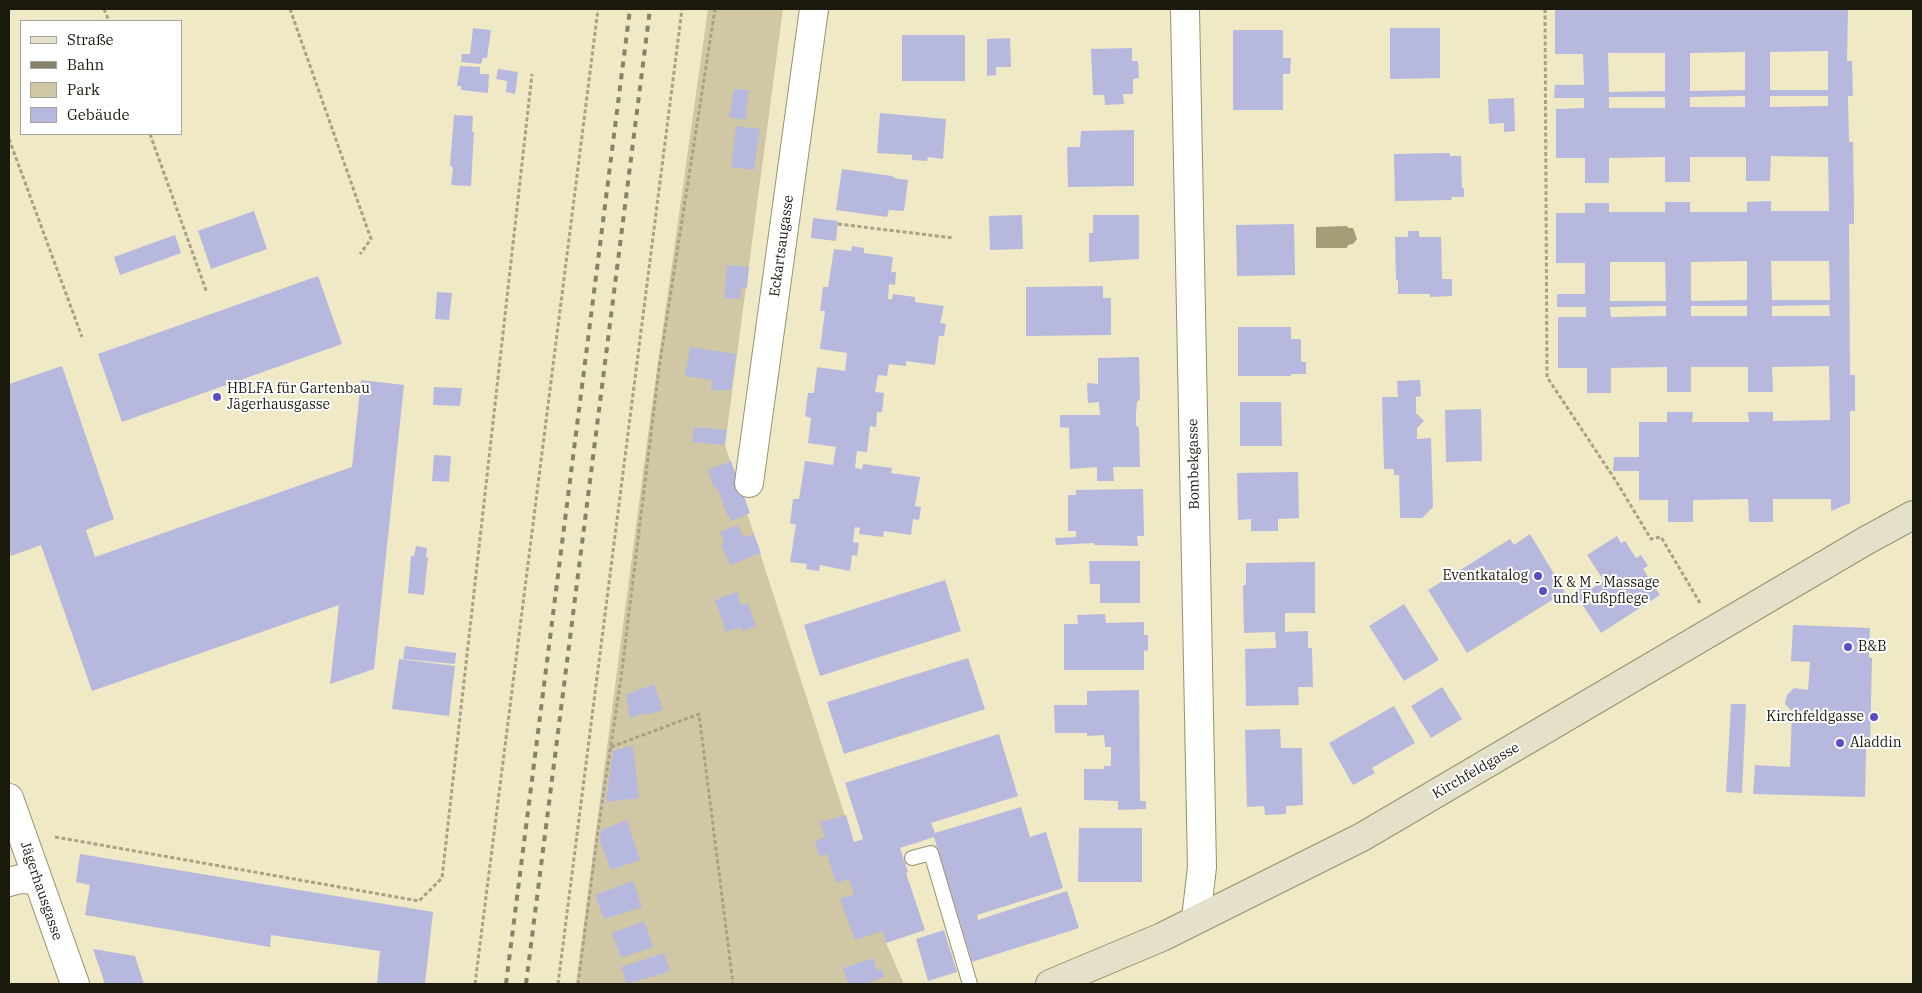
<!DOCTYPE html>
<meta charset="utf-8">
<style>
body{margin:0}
#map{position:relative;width:1922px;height:993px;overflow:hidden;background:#f0e9c6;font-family:"IBM Plex Serif",serif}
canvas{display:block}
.frame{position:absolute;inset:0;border:10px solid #1b180c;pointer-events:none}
.legend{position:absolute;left:20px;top:20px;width:162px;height:115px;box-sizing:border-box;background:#fff;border:1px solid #a4a39e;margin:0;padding:6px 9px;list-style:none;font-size:15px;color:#1b180c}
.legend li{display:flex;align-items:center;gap:10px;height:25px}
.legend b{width:25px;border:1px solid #a4a39e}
</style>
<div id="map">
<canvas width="1922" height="993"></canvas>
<div class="frame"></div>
<ul class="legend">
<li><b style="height:6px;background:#e4e0c9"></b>Straße</li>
<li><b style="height:6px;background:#87826a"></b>Bahn</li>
<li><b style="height:14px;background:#d0c8a4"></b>Park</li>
<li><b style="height:14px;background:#b7b8de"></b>Gebäude</li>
</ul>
</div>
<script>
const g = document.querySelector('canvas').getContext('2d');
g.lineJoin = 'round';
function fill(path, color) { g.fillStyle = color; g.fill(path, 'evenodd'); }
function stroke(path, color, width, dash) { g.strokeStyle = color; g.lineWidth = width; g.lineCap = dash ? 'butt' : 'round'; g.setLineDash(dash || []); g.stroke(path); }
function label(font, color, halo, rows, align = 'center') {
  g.font = font + ' "IBM Plex Serif",serif'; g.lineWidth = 4; g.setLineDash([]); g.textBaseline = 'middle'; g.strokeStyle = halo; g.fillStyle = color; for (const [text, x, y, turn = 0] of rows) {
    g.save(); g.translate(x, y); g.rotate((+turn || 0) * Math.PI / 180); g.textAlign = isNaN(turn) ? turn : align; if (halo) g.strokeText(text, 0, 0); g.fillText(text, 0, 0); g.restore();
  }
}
const green = new Path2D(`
 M 708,9 L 783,9 L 725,445 L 886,943 L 904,984 L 576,984 L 649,427 Z`);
const water = new Path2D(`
 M 1347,226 L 1348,228 L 1353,228 L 1357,239 L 1353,244 L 1348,245 L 1347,248 L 1316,248 L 1316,227 Z`);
const building = new Path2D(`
 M 1555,9 L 1848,9 L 1847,61 L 1852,61 L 1853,96 L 1848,96 L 1849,142 L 1853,142 L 1854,210 L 1854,224 L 1849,224 L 1850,375 L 1855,375 L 1855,411 L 1850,411 L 1850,503 L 1831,511 L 1831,499 L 1773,499 L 1773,522 L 1749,522 L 1748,499 L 1693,500 L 1693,522 L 1668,522 L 1668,500 L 1639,500 L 1639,471 L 1613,471 L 1614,457 L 1639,457 L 1639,422 L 1667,422 L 1667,412 L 1693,412 L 1692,422 L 1749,422 L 1748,412 L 1773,412 L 1773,421 L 1830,420 L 1829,366 L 1772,367 L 1773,392 L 1748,392 L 1748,367 L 1691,367 L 1691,392 L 1667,392 L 1667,367 L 1611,368 L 1611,393 L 1587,393 L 1587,368 L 1558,368 L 1558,317 L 1586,317 L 1586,307 L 1557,307 L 1557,294 L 1585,294 L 1585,263 L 1556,263 L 1556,213 L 1585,213 L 1585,203 L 1609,203 L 1609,212 L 1665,212 L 1665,202 L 1690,202 L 1690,212 L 1747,212 L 1747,202 L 1771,201 L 1771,211 L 1829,211 L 1828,157 L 1771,156 L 1770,181 L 1746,181 L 1746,157 L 1690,157 L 1690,182 L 1665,182 L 1665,157 L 1609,158 L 1609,183 L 1585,183 L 1585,158 L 1556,158 L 1556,109 L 1584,108 L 1584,98 L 1554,98 L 1555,85 L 1584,85 L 1583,54 L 1555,54 ZM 1828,51 L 1828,90 L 1770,90 L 1770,52 ZM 1745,52 L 1745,90 L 1690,91 L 1690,53 ZM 1608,53 L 1665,53 L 1665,91 L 1609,92 ZM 1745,96 L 1745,107 L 1690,107 L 1690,97 ZM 1770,96 L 1828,96 L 1828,106 L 1770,107 ZM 1609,97 L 1665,97 L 1665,108 L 1609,108 ZM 1747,261 L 1747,300 L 1691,301 L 1691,262 ZM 1771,261 L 1829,261 L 1830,300 L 1772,300 ZM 1610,262 L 1665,262 L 1666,301 L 1610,301 ZM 1829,305 L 1830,316 L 1772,316 L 1772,306 ZM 1666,306 L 1666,316 L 1611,317 L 1610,307 ZM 1691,306 L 1747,306 L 1747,316 L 1691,316 Z
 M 473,28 L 491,30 L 487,58 L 483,58 L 481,64 L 461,62 L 462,54 L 470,54 Z
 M 1390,28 L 1440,28 L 1440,78 L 1390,79 Z
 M 1233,30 L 1283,30 L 1283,58 L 1291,58 L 1290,74 L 1283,74 L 1283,110 L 1233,110 Z
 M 902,35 L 965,35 L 965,81 L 902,81 Z
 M 1010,38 L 1011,67 L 996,67 L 996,75 L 987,76 L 987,39 Z
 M 1132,48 L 1132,61 L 1138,61 L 1139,78 L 1133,79 L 1133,94 L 1123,94 L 1124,104 L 1105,105 L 1104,95 L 1093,95 L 1091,49 Z
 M 460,66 L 480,67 L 480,74 L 489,74 L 488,93 L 461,90 L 461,86 L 457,86 Z
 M 498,69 L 518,72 L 515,94 L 506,92 L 507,81 L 496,79 Z
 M 734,89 L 749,90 L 745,120 L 729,117 Z
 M 1514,98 L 1515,131 L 1504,132 L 1504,123 L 1489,124 L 1488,99 Z
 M 880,113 L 946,119 L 943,159 L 928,157 L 927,161 L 912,160 L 912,155 L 877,153 Z
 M 454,115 L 473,116 L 472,132 L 474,132 L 471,186 L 451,185 L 453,168 L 450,165 Z
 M 736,126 L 760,129 L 754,170 L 731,167 Z
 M 1134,130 L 1134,186 L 1068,187 L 1067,147 L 1080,147 L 1081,131 Z
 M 1450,153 L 1450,156 L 1461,156 L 1462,188 L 1464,188 L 1464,197 L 1451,197 L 1452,200 L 1395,201 L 1394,154 Z
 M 842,169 L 892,176 L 894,178 L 908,180 L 904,211 L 889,210 L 887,217 L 836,210 Z
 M 254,211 L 267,249 L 211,269 L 198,231 Z
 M 1022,215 L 1023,249 L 990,250 L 989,216 Z
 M 1093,215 L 1139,215 L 1139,259 L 1089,262 L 1089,233 L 1093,233 Z
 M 813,218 L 838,221 L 836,241 L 811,238 Z
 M 1294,224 L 1295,275 L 1237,276 L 1236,225 Z
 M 1408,231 L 1419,231 L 1419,237 L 1441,237 L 1442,279 L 1452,279 L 1452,296 L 1430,297 L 1430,294 L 1398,294 L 1398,280 L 1396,280 L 1395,237 L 1408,237 Z
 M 175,235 L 181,253 L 120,275 L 114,257 Z
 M 852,246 L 864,248 L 864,253 L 893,257 L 891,272 L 896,272 L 895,285 L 889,284 L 888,299 L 892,299 L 893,294 L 915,297 L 915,302 L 944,306 L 940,323 L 946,324 L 944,336 L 939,336 L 935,365 L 906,361 L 906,366 L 889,364 L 887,376 L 878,375 L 875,392 L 884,393 L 882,412 L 877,412 L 876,427 L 870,426 L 867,452 L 857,451 L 855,468 L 862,469 L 863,464 L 892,468 L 891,473 L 920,477 L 915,506 L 921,507 L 919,520 L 913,519 L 911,535 L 884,531 L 883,537 L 859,534 L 860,528 L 855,527 L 853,542 L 859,543 L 857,556 L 852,555 L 850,571 L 820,565 L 819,571 L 806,569 L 807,564 L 790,562 L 796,525 L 790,523 L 793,499 L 799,499 L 805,461 L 833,465 L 836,447 L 808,443 L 811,418 L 805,416 L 808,393 L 814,393 L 817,367 L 845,371 L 847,353 L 820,349 L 825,311 L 820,311 L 823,287 L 828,287 L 834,249 L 851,251 Z
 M 727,265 L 749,267 L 747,288 L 741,288 L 740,299 L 724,298 Z
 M 318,276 L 342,344 L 122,422 L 98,354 Z
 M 1103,286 L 1103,298 L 1111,298 L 1111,335 L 1026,336 L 1026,287 Z
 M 437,292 L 452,293 L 449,320 L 435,319 Z
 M 1238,327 L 1291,327 L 1291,339 L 1301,339 L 1301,362 L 1306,362 L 1306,374 L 1291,374 L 1291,376 L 1238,376 Z
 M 690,347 L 736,354 L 731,390 L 711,390 L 712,380 L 685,376 Z
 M 1139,357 L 1140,399 L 1137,402 L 1136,414 L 1136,425 L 1139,428 L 1140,467 L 1113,467 L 1114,481 L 1097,481 L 1097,467 L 1070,469 L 1069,428 L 1060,427 L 1060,415 L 1100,415 L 1099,402 L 1088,403 L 1087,383 L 1098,384 L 1098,358 Z
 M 62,366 L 114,519 L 86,530 L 95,557 L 352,467 L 361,380 L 404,385 L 374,669 L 330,684 L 339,605 L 92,691 L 41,545 L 11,556 L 9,548 L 9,384 Z
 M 1420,380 L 1421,396 L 1416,397 L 1416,413 L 1424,421 L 1417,428 L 1417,439 L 1431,438 L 1433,507 L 1422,518 L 1400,518 L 1399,475 L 1394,475 L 1394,469 L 1384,469 L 1382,397 L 1398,397 L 1397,381 Z
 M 434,387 L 462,388 L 460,406 L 433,405 Z
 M 1240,402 L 1281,402 L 1282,446 L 1240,446 Z
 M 1481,409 L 1482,461 L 1446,462 L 1445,410 Z
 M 694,427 L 727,430 L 725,445 L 692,442 Z
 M 434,455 L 451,456 L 449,482 L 432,481 Z
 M 731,461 L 750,513 L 731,521 L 729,515 L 727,515 L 717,487 L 714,488 L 708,470 Z
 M 1298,472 L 1299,518 L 1278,519 L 1278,531 L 1251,531 L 1251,519 L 1238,520 L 1237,473 Z
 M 1143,489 L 1144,536 L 1137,536 L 1138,546 L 1095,545 L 1093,543 L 1056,545 L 1055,538 L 1076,537 L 1076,531 L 1068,531 L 1068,495 L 1076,495 L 1076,490 Z
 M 738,525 L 742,534 L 747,537 L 754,534 L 761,553 L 730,565 L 721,544 L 725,543 L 720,532 Z
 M 1530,534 L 1565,592 L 1467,653 L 1428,590 L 1510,539 L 1514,545 Z
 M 1617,536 L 1621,543 L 1625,541 L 1636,558 L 1641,555 L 1648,566 L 1643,569 L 1660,595 L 1601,633 L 1574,592 L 1588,583 L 1592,588 L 1604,581 L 1587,555 Z
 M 416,546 L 427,548 L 426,557 L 428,557 L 424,595 L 408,593 L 411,556 L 414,556 Z
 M 1089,561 L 1140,561 L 1140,603 L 1100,603 L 1100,584 L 1090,584 Z
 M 1315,562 L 1315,613 L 1285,613 L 1285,632 L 1308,631 L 1308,648 L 1312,648 L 1313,687 L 1298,687 L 1299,705 L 1246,706 L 1245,649 L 1276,648 L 1275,632 L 1244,633 L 1243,585 L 1246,585 L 1246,563 Z
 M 945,580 L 961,631 L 820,676 L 804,625 Z
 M 737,592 L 741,605 L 748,603 L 756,626 L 742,631 L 740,627 L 726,632 L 715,600 Z
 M 1404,604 L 1439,660 L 1404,681 L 1369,626 Z
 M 1105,614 L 1106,623 L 1144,622 L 1144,635 L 1148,635 L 1148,650 L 1144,651 L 1144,670 L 1064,670 L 1064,624 L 1078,624 L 1077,615 Z
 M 1793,625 L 1870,628 L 1869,658 L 1872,658 L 1870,748 L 1866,749 L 1865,797 L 1753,794 L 1755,765 L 1790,767 L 1792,711 L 1785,704 L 1787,695 L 1794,688 L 1808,690 L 1810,662 L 1791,661 Z
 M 405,646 L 456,653 L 455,664 L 403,659 Z
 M 968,658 L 985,709 L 844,754 L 827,702 Z
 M 399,659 L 455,666 L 449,716 L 392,709 Z
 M 654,684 L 663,710 L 646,715 L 645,713 L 630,718 L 626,695 Z
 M 1442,687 L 1462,719 L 1431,738 L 1411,706 Z
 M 1139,690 L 1140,801 L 1146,801 L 1146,809 L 1118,810 L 1118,801 L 1084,800 L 1084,769 L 1104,769 L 1104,766 L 1111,766 L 1111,747 L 1105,747 L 1104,735 L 1087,736 L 1087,733 L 1055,733 L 1054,705 L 1087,705 L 1087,691 Z
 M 1731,704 L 1746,704 L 1742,793 L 1726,792 Z
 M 1394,706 L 1415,743 L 1372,768 L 1375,773 L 1353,785 L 1329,743 Z
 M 1280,729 L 1281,748 L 1302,748 L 1303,805 L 1286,806 L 1286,814 L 1265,815 L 1264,806 L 1247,807 L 1245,730 Z
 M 999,734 L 1018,796 L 931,823 L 935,833 L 1021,807 L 1030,837 L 1046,832 L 1063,888 L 977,915 L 978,920 L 1067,891 L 1079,928 L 972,962 L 934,837 L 900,848 L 908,872 L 906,873 L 925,930 L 886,943 L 882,931 L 855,940 L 840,899 L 854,894 L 849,879 L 836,883 L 827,854 L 819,856 L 815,841 L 825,837 L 820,822 L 846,815 L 854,842 L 863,839 L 845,783 Z
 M 633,745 L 639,798 L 606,802 L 613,751 Z
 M 627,820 L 640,860 L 611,870 L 600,842 L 601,830 Z
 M 1079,828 L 1142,828 L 1142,882 L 1078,882 Z
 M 80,854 L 433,912 L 425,984 L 377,984 L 380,951 L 271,935 L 270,947 L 85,915 L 90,885 L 76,882 Z
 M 633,881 L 642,907 L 604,919 L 595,895 Z
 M 644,921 L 653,947 L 621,958 L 612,933 Z
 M 944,930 L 957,972 L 928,981 L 916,939 Z
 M 93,949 L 135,956 L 144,984 L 105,984 Z
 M 664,953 L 670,971 L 627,984 L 621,967 Z
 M 873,958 L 877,971 L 882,969 L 884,977 L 865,984 L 848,984 L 843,968 Z`);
const path = new Path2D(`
 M 104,9 L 109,21
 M 290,9 L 371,239 L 360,254
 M 1545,9 L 1547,377 L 1616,481 L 1651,539 L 1661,537 L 1700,603
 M 150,134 L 207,293
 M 9,139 L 82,337
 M 838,224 L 954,238
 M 611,747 L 699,714 L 733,984
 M 55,837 L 419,901 L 442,878 L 532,74
 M 475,984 L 598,9
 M 558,984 L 682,9
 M 578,984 L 598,830 L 621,678 L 659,368 L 715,9`);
const lane = new Path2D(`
 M 912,858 L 931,853 L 970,984`);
const street = new Path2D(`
 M 1185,9 L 1202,867 L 1196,919
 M 749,483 L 814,9
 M 9,798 L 75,984
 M 9,882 L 20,879 L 38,880`);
const secondary = new Path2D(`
 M 1050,984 L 1162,937 L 1362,837 L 1867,540 L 1913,515`);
const rail = new Path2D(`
 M 506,984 L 630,9
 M 526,984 L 650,9`);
const markers = [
 [217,397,5,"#5e4cc4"],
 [1538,576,5,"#5e4cc4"],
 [1543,591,5,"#5e4cc4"],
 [1848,647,5,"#5e4cc4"],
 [1874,717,5,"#5e4cc4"],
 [1840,743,5,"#5e4cc4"]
];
const streetNames = [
 ["Eckartsaugasse",782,246,-82],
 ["Bombekgasse",1194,464,-91],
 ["Kirchfeldgasse",1476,771,-30],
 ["Jägerhausgasse",41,891,71]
];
const poiNames = [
 ["HBLFA für Gartenbau",227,389],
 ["Jägerhausgasse",227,405],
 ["Eventkatalog",1528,576,"right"],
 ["K & M - Massage",1553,583],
 ["und Fußpflege",1553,599],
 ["B&B",1858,647],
 ["Kirchfeldgasse",1864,717,"right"],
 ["Aladdin",1850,743]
];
fill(green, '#d0c8a4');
fill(water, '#a69d77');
fill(building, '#b7b8de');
stroke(lane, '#979070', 16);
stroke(street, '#979070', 30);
stroke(secondary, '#979070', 30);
stroke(path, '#a7a186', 3, [4, 2.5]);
stroke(lane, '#fff', 14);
stroke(street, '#fff', 28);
stroke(secondary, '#e4e0c9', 28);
stroke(rail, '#87826a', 4, [6, 6]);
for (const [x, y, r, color] of markers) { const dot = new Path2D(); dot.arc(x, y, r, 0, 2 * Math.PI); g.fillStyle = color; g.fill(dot); stroke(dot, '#fff', 2); }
label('14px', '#1b180c', '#fff', streetNames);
label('14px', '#1b180c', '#fff', poiNames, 'left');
</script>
